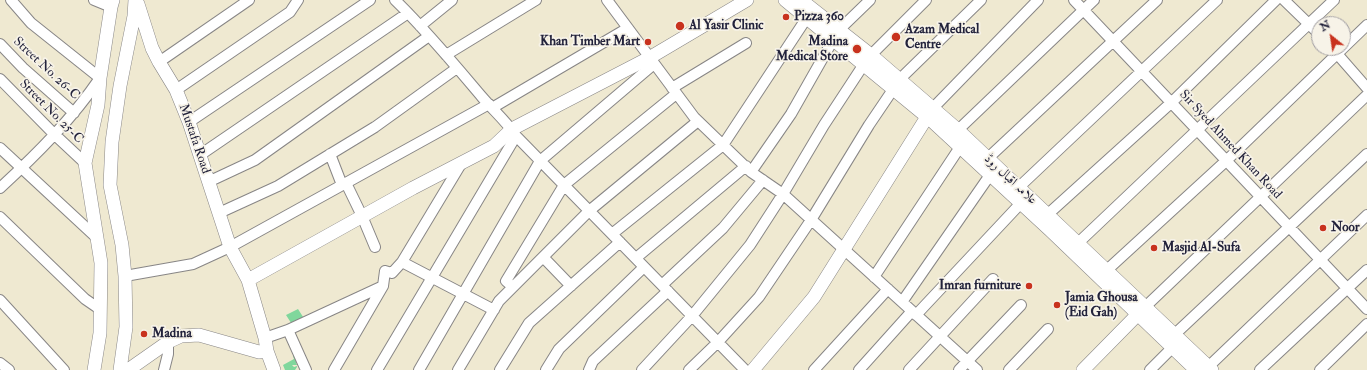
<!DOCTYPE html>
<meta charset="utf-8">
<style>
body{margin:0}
#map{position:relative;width:1367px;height:370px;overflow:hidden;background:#efe9d1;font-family:"IM FELL Double Pica",serif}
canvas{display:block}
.north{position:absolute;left:1311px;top:16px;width:40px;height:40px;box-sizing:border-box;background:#f7f3e8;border:1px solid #a29fa3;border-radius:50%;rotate:330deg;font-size:11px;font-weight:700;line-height:16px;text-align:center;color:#22223b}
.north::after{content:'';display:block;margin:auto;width:14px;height:18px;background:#c8321e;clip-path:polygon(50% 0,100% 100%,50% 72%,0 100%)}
</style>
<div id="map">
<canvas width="1367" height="370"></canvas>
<div class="north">N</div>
</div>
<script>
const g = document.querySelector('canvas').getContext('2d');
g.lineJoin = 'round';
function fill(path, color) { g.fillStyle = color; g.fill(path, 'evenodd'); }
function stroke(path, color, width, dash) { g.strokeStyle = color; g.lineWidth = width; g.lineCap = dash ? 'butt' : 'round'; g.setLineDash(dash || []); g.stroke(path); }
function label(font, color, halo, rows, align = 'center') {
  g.font = font + ' "IM FELL Double Pica",Amiri,serif'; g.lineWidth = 3.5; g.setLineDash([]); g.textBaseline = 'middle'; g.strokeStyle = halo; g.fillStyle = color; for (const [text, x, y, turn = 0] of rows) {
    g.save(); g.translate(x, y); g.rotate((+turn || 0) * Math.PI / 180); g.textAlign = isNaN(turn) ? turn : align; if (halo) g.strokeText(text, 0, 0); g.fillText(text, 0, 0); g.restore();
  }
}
const green = new Path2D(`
 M 298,309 L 305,320 L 293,326 L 286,315 Z
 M 295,354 L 298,361 L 296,362 L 297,365 L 292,365 L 294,367 L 297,366 L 297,367 L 295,370 L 285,370 L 283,365 L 294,359 L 293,356 Z`);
const minor = new Path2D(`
 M 94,0 L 111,7
 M 395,0 C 426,30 454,64 482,97 C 493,110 507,122 516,136 L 745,370
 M 607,0 L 694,117 L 751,172 L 783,194 L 977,370
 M 1074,0 L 1367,309
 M 1284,0 L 1319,34
 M 420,26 L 452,0
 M 839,30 L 870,0
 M 0,44 L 23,68 L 74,113
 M 1332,48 L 1367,88
 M 446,55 L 536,0
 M 871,55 L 926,0
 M 159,62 L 249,0
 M 0,79 L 54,134 L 85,163
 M 899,80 L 981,0
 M 672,88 L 746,43
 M 176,90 L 290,12 L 298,0
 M 492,108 L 628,28
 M 933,108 L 1038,0
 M 189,122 L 370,0
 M 958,130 L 1094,0
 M 0,148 L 96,237
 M 330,154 L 342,185
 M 200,155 L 408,13
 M 987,159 L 1157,0
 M 751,172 L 791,114 L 833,40
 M 208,182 L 255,160 L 429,36
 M 346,183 L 362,216 L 375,247
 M 0,188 C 37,154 72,119 100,78 L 31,23 L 11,0
 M 1018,188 L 1217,0
 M 219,213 L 278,186 L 375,127 L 457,68
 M 1047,215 L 1172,102 L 1276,0
 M 0,217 L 85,299 L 101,310
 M 612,234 L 723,145 L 806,19
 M 1077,244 L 1334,0
 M 543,257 L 571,286
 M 636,258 L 746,166
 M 402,262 L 494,310
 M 1107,270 L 1227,160 L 1367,25
 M 125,276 L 193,264 L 230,247 L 489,104
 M 874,277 L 960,147
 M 662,285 L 723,228 L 763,180
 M 513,287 L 506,281 L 564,185 L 676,94
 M 0,300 L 64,370
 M 902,302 L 990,175
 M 1144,308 L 1367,95
 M 916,315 L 1021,203
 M 288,330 L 306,370
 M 1174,335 L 1367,154
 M 265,338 L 288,330 L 383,286
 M 0,363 L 9,370
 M 1208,367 L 1367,215
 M 164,370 L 168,354 L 168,342
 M 334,370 L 383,286 L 385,271 L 392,273 L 402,262 L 461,164
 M 377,370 L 516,136
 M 419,370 L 540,161 L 654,64
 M 458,370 L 499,301 L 589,211 L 698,121
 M 500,370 L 529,323 L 620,242
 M 546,370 L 559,349 L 644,267
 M 589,370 L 593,361 L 668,291
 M 642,370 L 692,316 L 750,245 L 783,194 L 824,125 L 864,64
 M 689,370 L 718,342 L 759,297 L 811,220 L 869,125 L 894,88
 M 814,370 L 888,289
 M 859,370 L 912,311
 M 909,370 L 993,279
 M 959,370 L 1021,305
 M 1009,370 L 1048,329
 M 1150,370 L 1172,348
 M 1260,370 L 1367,270
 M 1320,370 L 1367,324`);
const tertiary = new Path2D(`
 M 785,0 L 931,120 L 1050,230 L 1196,370
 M 801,0 L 871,55 L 958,130 L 1212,370
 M 138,4 L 152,48 L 159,62 L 176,90 L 189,122 L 230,247 L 248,280
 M 94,370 L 100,333 L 101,263 L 85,163 L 98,105 L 100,78 L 111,7 L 113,0
 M 120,370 L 126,327 L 125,276 L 122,245 L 110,185 L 112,142 L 120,86 L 134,16 L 135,0
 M 128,370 L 168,342 L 181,336 L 199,335 L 259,352 L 267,351
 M 274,370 L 267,351 L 265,338 L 248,280 L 413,188 L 494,146 L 512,129 L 649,58 L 747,0
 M 753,370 L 814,297 L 932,109
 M 1083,370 L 1143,309`);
const markers = [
 [786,17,4,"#c8321e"],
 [680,26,5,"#c8321e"],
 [896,37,5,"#c8321e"],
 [648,42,4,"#c8321e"],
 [857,49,5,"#c8321e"],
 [1323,228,4,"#c8321e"],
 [1154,248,4,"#c8321e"],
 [1029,286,4,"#c8321e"],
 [1057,305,4,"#c8321e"],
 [144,334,4,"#c8321e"]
];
const poiNames = [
 ["Pizza 360",794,17],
 ["Al Yasir Clinic",689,26],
 ["Azam Medical",905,30],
 ["Centre",905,45],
 ["Khan Timber Mart",640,42,"right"],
 ["Madina",848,42,"right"],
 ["Medical Store",848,57,"right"],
 ["Noor",1331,228],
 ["Masjid Al-Sufa",1162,248],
 ["Imran furniture",1021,286,"right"],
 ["Jamia Ghousa",1065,298],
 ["(Eid Gah)",1065,313],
 ["Madina",152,334]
];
const streetNames = [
 ["Street No. 26-C",46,69,43],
 ["Street No. 25-C",51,112,45],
 ["Mustafa Road",194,139,71],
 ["Sir Syed Ahmed Khan Road",1230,145,47],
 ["علامہ اقبال روڈ",1010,180,43]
];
fill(green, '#80d79c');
stroke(minor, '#888686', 12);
stroke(tertiary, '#888686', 14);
stroke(minor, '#fff', 10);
stroke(tertiary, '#fff', 13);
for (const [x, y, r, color] of markers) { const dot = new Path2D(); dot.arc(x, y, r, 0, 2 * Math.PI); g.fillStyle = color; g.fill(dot); stroke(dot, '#f7f3e8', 1.5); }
label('bold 13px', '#22223b', '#f7f3e8', poiNames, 'left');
label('13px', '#22223b', '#f7f3e8', streetNames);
</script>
